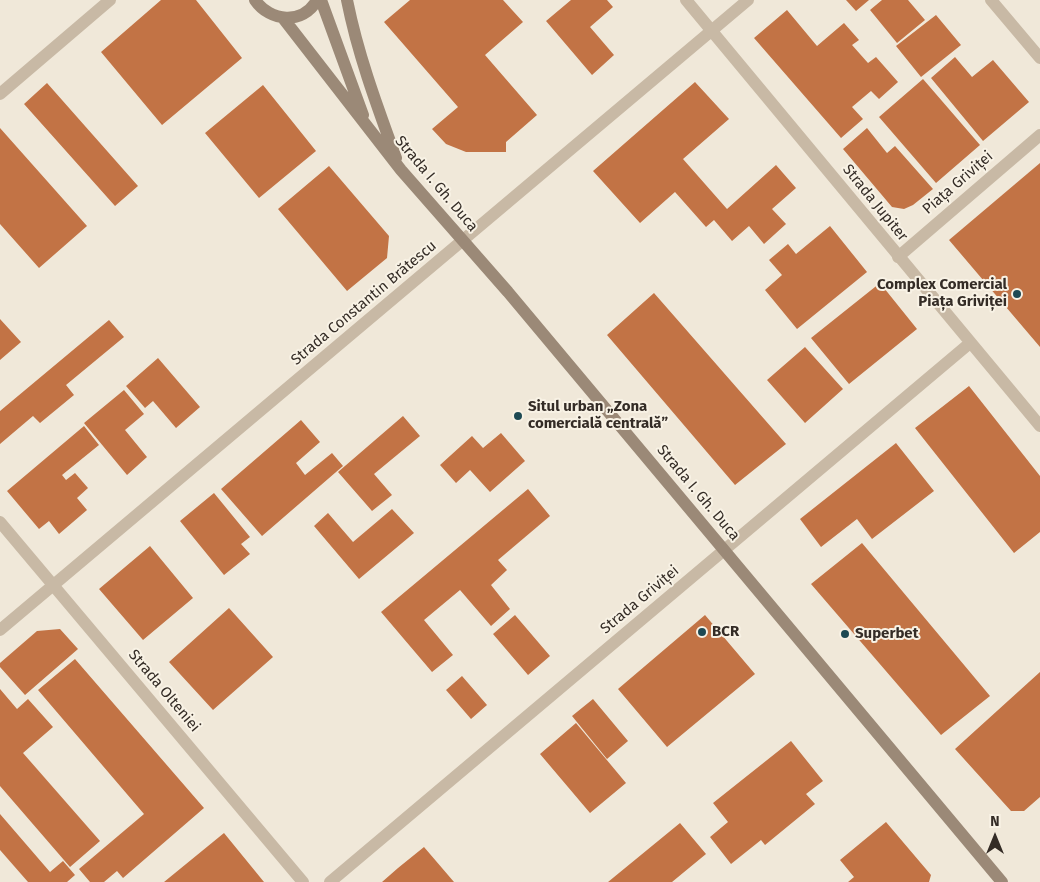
<!DOCTYPE html>
<meta charset="utf-8">
<style>
body{margin:0}
#map{position:relative;width:1040px;height:882px;overflow:hidden;background:#f0e8d9;font-family:"Fira Sans",sans-serif}
canvas{display:block}
.north{position:absolute;left:970px;top:812px;width:50px;height:50px;-webkit-text-stroke:4px #f8f2e5;paint-order:stroke;rotate:0deg;font-size:14px;font-weight:700;line-height:20px;text-align:center;color:#342c26}
.north::after{content:'';display:block;margin:auto;width:18px;height:22px;background:#342c26;clip-path:polygon(50% 0,100% 100%,50% 72%,0 100%)}
</style>
<div id="map">
<canvas width="1040" height="882"></canvas>
<div class="north">N</div>
</div>
<script>
const g = document.querySelector('canvas').getContext('2d');
g.lineJoin = 'round';
function fill(path, color) { g.fillStyle = color; g.fill(path, 'evenodd'); }
function stroke(path, color, width, dash) { g.strokeStyle = color; g.lineWidth = width; g.lineCap = dash ? 'butt' : 'round'; g.setLineDash(dash || []); g.stroke(path); }
function label(font, color, halo, rows, align = 'center') {
  g.font = font + ' "Fira Sans",sans-serif'; g.lineWidth = 4; g.setLineDash([]); g.textBaseline = 'middle'; g.strokeStyle = halo; g.fillStyle = color; for (const [text, x, y, turn = 0] of rows) {
    g.save(); g.translate(x, y); g.rotate((+turn || 0) * Math.PI / 180); g.textAlign = isNaN(turn) ? turn : align; if (halo) g.strokeText(text, 0, 0); g.fillText(text, 0, 0); g.restore();
  }
}
const building = new Path2D(`
 M 161,0 L 196,0 L 242,58 L 162,125 L 101,52 Z
 M 410,0 L 503,0 L 523,22 L 485,55 L 537,115 L 506,142 L 506,152 L 466,152 L 446,144 L 432,129 L 458,107 L 384,22 Z
 M 571,0 L 607,0 L 613,7 L 590,27 L 614,55 L 592,75 L 546,21 Z
 M 846,0 L 869,0 L 856,11 Z
 M 882,0 L 908,0 L 925,20 L 897,43 L 870,10 Z
 M 787,10 L 817,46 L 844,23 L 859,40 L 852,45 L 868,63 L 876,57 L 898,82 L 879,99 L 871,91 L 852,107 L 863,119 L 841,138 L 754,38 Z
 M 936,15 L 961,45 L 921,77 L 896,46 Z
 M 955,57 L 972,77 L 993,60 L 1029,102 L 983,141 L 931,78 Z
 M 923,79 L 980,145 L 936,183 L 879,117 Z
 M 695,82 L 729,119 L 683,159 L 727,209 L 776,165 L 796,188 L 772,209 L 786,224 L 764,244 L 749,226 L 732,241 L 714,220 L 706,227 L 675,192 L 640,223 L 593,171 Z
 M 47,83 L 138,186 L 115,206 L 24,104 Z
 M 263,85 L 316,151 L 259,198 L 205,133 Z
 M 0,128 L 87,226 L 39,268 L 0,224 Z
 M 867,128 L 887,153 L 895,146 L 933,189 L 913,205 L 904,209 L 892,207 L 843,149 Z
 M 1040,163 L 1040,347 L 949,240 Z
 M 329,166 L 389,236 L 387,258 L 347,291 L 278,209 Z
 M 830,226 L 867,272 L 797,329 L 765,290 L 782,275 L 769,260 L 788,244 L 796,254 Z
 M 880,283 L 917,329 L 849,384 L 811,338 Z
 M 654,293 L 786,444 L 735,485 L 607,335 Z
 M 0,319 L 21,342 L 0,360 Z
 M 109,320 L 124,337 L 66,385 L 74,395 L 40,423 L 33,416 L 0,444 L 0,411 Z
 M 805,347 L 843,389 L 805,423 L 767,380 Z
 M 158,358 L 200,407 L 176,428 L 153,401 L 145,408 L 126,386 Z
 M 969,386 L 1040,476 L 1040,532 L 1014,553 L 915,428 Z
 M 124,390 L 144,414 L 125,430 L 147,457 L 127,475 L 84,423 Z
 M 403,416 L 420,436 L 374,474 L 392,495 L 372,511 L 338,472 Z
 M 301,420 L 320,442 L 296,463 L 305,475 L 332,453 L 343,466 L 262,536 L 221,489 Z
 M 84,426 L 99,445 L 62,475 L 66,480 L 75,473 L 88,488 L 77,498 L 87,510 L 59,534 L 49,521 L 39,529 L 7,491 Z
 M 501,433 L 525,461 L 490,492 L 470,470 L 456,483 L 440,465 L 472,436 L 483,448 Z
 M 896,443 L 934,491 L 872,539 L 857,519 L 821,547 L 800,519 Z
 M 528,489 L 550,516 L 498,560 L 507,570 L 491,585 L 510,609 L 491,626 L 460,590 L 424,620 L 453,655 L 432,672 L 381,612 Z
 M 214,493 L 250,537 L 241,544 L 250,554 L 224,575 L 180,521 Z
 M 392,509 L 414,533 L 359,579 L 314,526 L 328,513 L 353,542 Z
 M 862,543 L 990,696 L 941,735 L 811,584 Z
 M 150,546 L 193,598 L 143,640 L 99,589 Z
 M 229,608 L 273,657 L 213,710 L 169,662 Z
 M 515,615 L 550,656 L 528,675 L 493,634 Z
 M 705,615 L 755,674 L 667,747 L 618,689 Z
 M 60,629 L 78,649 L 25,695 L 0,667 L 0,663 L 37,631 Z
 M 75,659 L 204,808 L 123,878 L 117,871 L 104,882 L 90,882 L 79,869 L 144,814 L 38,690 Z
 M 1040,672 L 1040,797 L 1024,811 L 1011,811 L 955,749 Z
 M 462,676 L 487,705 L 471,719 L 446,690 Z
 M 0,689 L 17,709 L 28,699 L 53,727 L 23,753 L 100,841 L 70,867 L 0,786 Z
 M 593,699 L 628,741 L 607,759 L 572,716 Z
 M 576,723 L 626,783 L 590,813 L 540,754 Z
 M 791,741 L 823,781 L 806,794 L 815,804 L 765,845 L 761,840 L 731,864 L 710,837 L 728,822 L 713,803 Z
 M 0,814 L 50,872 L 63,861 L 75,875 L 67,882 L 28,882 L 0,850 Z
 M 886,822 L 931,875 L 929,882 L 848,882 L 854,877 L 840,860 Z
 M 680,823 L 706,854 L 672,882 L 608,882 Z
 M 224,833 L 264,882 L 164,882 Z
 M 424,847 L 454,882 L 382,882 L 398,868 Z`);
const service = new Path2D(`
 M 898,257 L 1040,135`);
const minor = new Path2D(`
 M 686,0 L 1040,426
 M 991,0 L 1040,58
 M 0,94 L 110,0
 M 0,522 L 303,882
 M 0,630 L 748,0
 M 330,882 L 970,343`);
const secondary = new Path2D(`
 M 255,0 C 270,22 303,25 317,0
 M 321,0 L 363,115
 M 347,0 C 358,55 377,106 396,158
 M 283,18 L 401,170 L 508,292 L 1002,882`);
const markers = [
 [1017,294,5,"#1d4953"],
 [518,416,5,"#1d4953"],
 [702,632,5,"#1d4953"],
 [845,634,5,"#1d4953"]
];
const streetNames = [
 ["Piața Griviței",958,183,-41],
 ["Strada I. Gh. Duca",436,184,50],
 ["Strada Jupiter",875,203,51],
 ["Strada Constantin Brătescu",364,303,-40],
 ["Strada I. Gh. Duca",698,493,50],
 ["Strada Griviței",640,600,-40],
 ["Strada Olteniei",164,691,50]
];
const poiNames = [
 ["Complex Comercial",1007,285,"right"],
 ["Piața Griviței",1007,302,"right"],
 ["Situl urban „Zona",528,407],
 ["comercială centrală”",528,424],
 ["BCR",712,632],
 ["Superbet",855,634]
];
fill(building, '#c27345');
stroke(service, '#c8b9a5', 12);
stroke(minor, '#c8b9a5', 12);
stroke(secondary, '#9b8977', 12);
for (const [x, y, r, color] of markers) { const dot = new Path2D(); dot.arc(x, y, r, 0, 2 * Math.PI); g.fillStyle = color; g.fill(dot); stroke(dot, '#f8f2e5', 2); }
label('15px', '#342c26', '#f8f2e5', streetNames);
label('bold 15px', '#342c26', '#f8f2e5', poiNames, 'left');
</script>
